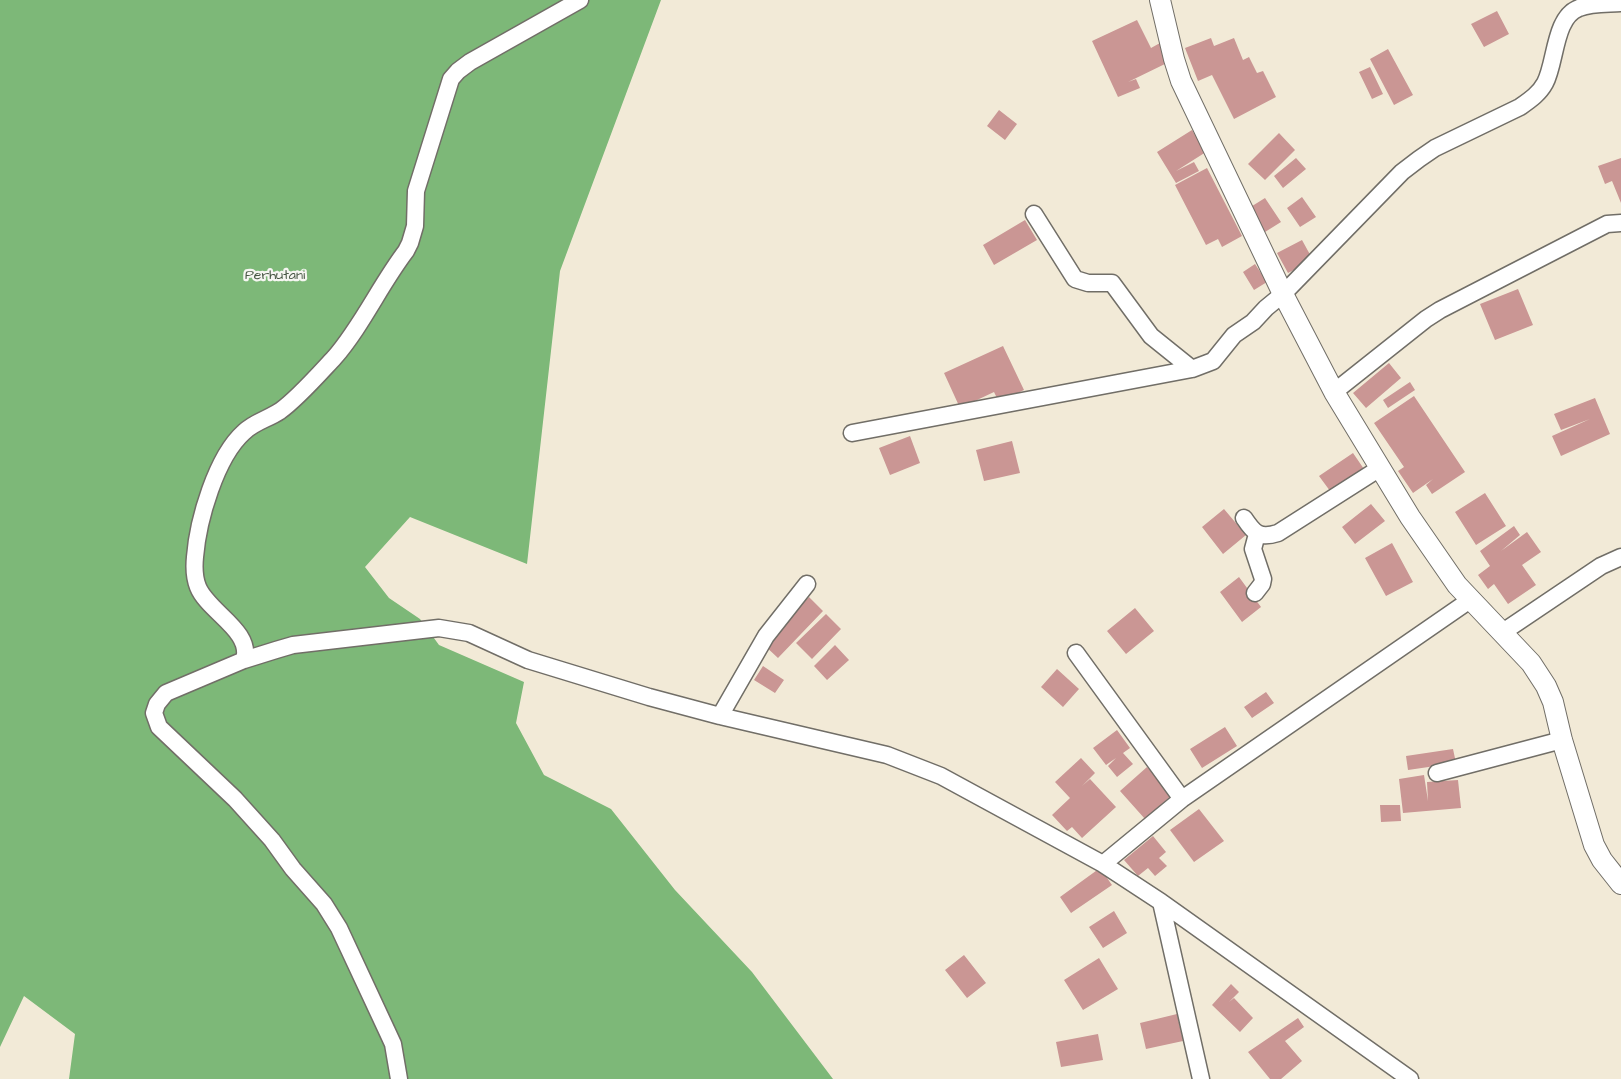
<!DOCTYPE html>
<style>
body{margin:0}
canvas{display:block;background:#f2ead7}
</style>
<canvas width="1621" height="1079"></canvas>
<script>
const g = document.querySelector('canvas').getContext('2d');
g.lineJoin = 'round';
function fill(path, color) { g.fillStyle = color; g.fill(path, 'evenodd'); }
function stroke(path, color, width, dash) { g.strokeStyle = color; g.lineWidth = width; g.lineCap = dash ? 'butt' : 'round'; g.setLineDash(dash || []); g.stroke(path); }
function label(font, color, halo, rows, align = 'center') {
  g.font = font + ' "Architects Daughter",sans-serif'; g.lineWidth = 4.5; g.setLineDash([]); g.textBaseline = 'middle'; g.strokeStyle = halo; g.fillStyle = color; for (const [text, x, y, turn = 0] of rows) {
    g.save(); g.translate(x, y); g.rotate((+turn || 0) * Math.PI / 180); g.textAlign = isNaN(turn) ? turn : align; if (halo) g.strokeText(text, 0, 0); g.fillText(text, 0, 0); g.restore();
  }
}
const forest = new Path2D(`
 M 0,0 L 661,0 L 560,271 L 527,564 L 410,517 L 365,567 L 389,598 L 420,619 L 439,645 L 524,682 L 516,723 L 544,775 L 611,809 L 675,890 L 752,972 L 833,1079 L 69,1079 L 75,1034 L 24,996 L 0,1047 Z`);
const building = new Path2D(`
 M 1497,11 L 1509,34 L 1484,47 L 1471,24 Z
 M 1137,20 L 1151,48 L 1160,43 L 1169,62 L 1128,82 L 1136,79 L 1140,88 L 1118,97 L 1092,41 Z
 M 1211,38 L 1214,46 L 1234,38 L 1243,60 L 1249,57 L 1257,73 L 1263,71 L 1276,97 L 1234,119 L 1212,75 L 1198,81 L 1185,48 Z
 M 1388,49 L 1413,95 L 1394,105 L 1370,59 Z
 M 1370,67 L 1383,94 L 1372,99 L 1359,72 Z
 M 999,110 L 1017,124 L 1005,140 L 987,126 Z
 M 1192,130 L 1206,152 L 1176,171 L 1194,162 L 1199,171 L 1176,183 L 1157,152 Z
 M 1279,133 L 1295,150 L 1265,180 L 1248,164 Z
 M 1296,158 L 1306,169 L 1283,188 L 1274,176 Z
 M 1621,158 L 1621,203 L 1612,181 L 1605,184 L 1598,166 Z
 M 1207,168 L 1242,236 L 1222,247 L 1218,239 L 1206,245 L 1175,185 Z
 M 1302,197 L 1316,217 L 1300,227 L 1287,208 Z
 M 1265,198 L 1281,222 L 1265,232 L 1249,208 Z
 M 1025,220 L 1037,240 L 994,265 L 983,245 Z
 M 1302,240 L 1313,260 L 1288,273 L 1277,253 Z
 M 1255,264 L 1267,282 L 1254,290 L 1243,272 Z
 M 1518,289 L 1533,325 L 1495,340 L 1480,304 Z
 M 1003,346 L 1024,390 L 999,402 L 994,392 L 960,408 L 944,373 Z
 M 1389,363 L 1401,378 L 1366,408 L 1353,393 Z
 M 1410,382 L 1415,390 L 1388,408 L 1383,400 Z
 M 1414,396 L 1465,472 L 1432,494 L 1426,485 L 1433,479 L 1413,493 L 1398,471 L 1404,467 L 1374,423 Z
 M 1595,398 L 1610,434 L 1561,456 L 1552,436 L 1590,419 L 1561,430 L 1554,414 Z
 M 910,436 L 920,463 L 890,475 L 879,448 Z
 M 1012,441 L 1020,473 L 984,481 L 976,450 Z
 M 1353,453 L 1366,472 L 1333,495 L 1319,476 Z
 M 1485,493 L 1506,526 L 1476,545 L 1455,512 Z
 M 1371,504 L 1385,521 L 1355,544 L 1342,527 Z
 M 1224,509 L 1246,535 L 1223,554 L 1202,527 Z
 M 1514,526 L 1520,535 L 1501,551 L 1527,532 L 1541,552 L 1522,565 L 1536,585 L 1508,604 L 1494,584 L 1488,589 L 1478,575 L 1490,566 L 1480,551 Z
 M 1392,543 L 1413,582 L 1386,596 L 1365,558 Z
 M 1239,577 L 1261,607 L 1242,622 L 1220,592 Z
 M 809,597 L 823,611 L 778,658 L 763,644 Z
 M 1135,608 L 1154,631 L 1126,654 L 1107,631 Z
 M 826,614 L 841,629 L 812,659 L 796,643 Z
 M 835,645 L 849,660 L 827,680 L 814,666 Z
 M 763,666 L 784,680 L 775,693 L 754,680 Z
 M 1057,669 L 1079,689 L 1063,707 L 1041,687 Z
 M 1266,692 L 1274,703 L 1252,718 L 1244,707 Z
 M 1225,727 L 1237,746 L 1202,768 L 1190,749 Z
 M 1117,730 L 1130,748 L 1123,753 L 1133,764 L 1117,777 L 1108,766 L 1116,758 L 1106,765 L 1093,748 Z
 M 1453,749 L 1456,763 L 1408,770 L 1406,756 Z
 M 1081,758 L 1095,773 L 1082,786 L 1090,779 L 1116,807 L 1082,838 L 1072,827 L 1067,831 L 1052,815 L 1070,798 L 1055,782 Z
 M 1147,767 L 1172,795 L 1145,819 L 1120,791 Z
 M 1424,775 L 1428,801 L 1427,782 L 1458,780 L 1461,808 L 1403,813 L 1399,779 Z
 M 1380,805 L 1400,805 L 1401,821 L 1381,822 Z
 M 1199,809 L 1224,841 L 1194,862 L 1170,830 Z
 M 1153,836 L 1166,852 L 1159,858 L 1167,866 L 1155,876 L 1148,868 L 1138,876 L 1124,860 Z
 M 1100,868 L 1112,885 L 1071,913 L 1060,897 Z
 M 1114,911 L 1127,933 L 1103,948 L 1089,927 Z
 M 964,955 L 986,983 L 967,998 L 945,970 Z
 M 1099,958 L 1118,989 L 1083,1010 L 1064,980 Z
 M 1231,984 L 1239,992 L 1229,1002 L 1234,998 L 1253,1018 L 1240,1032 L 1212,1005 Z
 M 1177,1014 L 1183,1041 L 1146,1049 L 1140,1023 Z
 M 1298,1018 L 1304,1027 L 1285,1041 L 1302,1061 L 1281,1079 L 1270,1079 L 1248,1052 Z
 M 1098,1034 L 1103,1060 L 1061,1067 L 1056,1042 Z`);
const minor = new Path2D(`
 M 1034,214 L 1075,279 L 1088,283 L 1112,283 L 1151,336 L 1192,369
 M 1334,392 L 1426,319 L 1440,310 L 1607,224 L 1621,223
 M 852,433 L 1192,369 L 1213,361 L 1234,335 L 1253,322 L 1266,308 L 1283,294 L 1402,172 L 1419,159 L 1435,148 L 1520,107 C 1530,100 1539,94 1545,83 C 1556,63 1554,17 1579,8 C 1591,3 1608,4 1621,3
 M 1244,518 C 1254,533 1259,539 1278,533 L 1380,468
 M 1255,593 L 1262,584 L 1263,579 L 1253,549 L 1257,534
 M 1503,632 L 1601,566 L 1621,557
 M 1076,653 L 1182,799
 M 244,660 C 253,631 208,612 198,587 C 194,577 194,567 195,557 C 198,520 216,457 244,432 C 254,422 268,419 280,411 C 297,399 319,374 334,358 C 362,326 380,285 406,251 L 410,243 L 415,226 L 416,191 L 451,79 L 458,71 L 470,62 L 580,0
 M 720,716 L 766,636 L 807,584
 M 1437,773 L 1562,740
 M 1103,864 L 1182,799 L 1470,600
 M 1161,902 L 1201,1079
 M 399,1079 L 393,1044 L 387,1031 L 339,928 L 324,904 L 293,869 L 272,840 L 235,799 L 159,727 L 154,713 L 157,704 L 166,693 L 244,660 L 276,650 L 293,645 L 439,628 L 469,633 L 528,660 L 649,697 L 720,716 L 887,755 L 941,776 L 1103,864 L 1161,902 L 1410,1079`);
const tertiary = new Path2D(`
 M 1160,0 L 1174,59 L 1181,81 L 1283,294 L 1334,392 L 1410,517 L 1457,585 L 1531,663 L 1546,686 L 1553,702 L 1562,740 L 1594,845 L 1602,860 L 1621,884`);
const parkNames = [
 ["Perhutani",275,276]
];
fill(forest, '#7db878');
fill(building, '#ca9694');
stroke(minor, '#716e67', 19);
stroke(tertiary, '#716e67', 22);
stroke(minor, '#fff', 16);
stroke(tertiary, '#fff', 20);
label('14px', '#475644', '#f6f6f2', parkNames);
</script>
